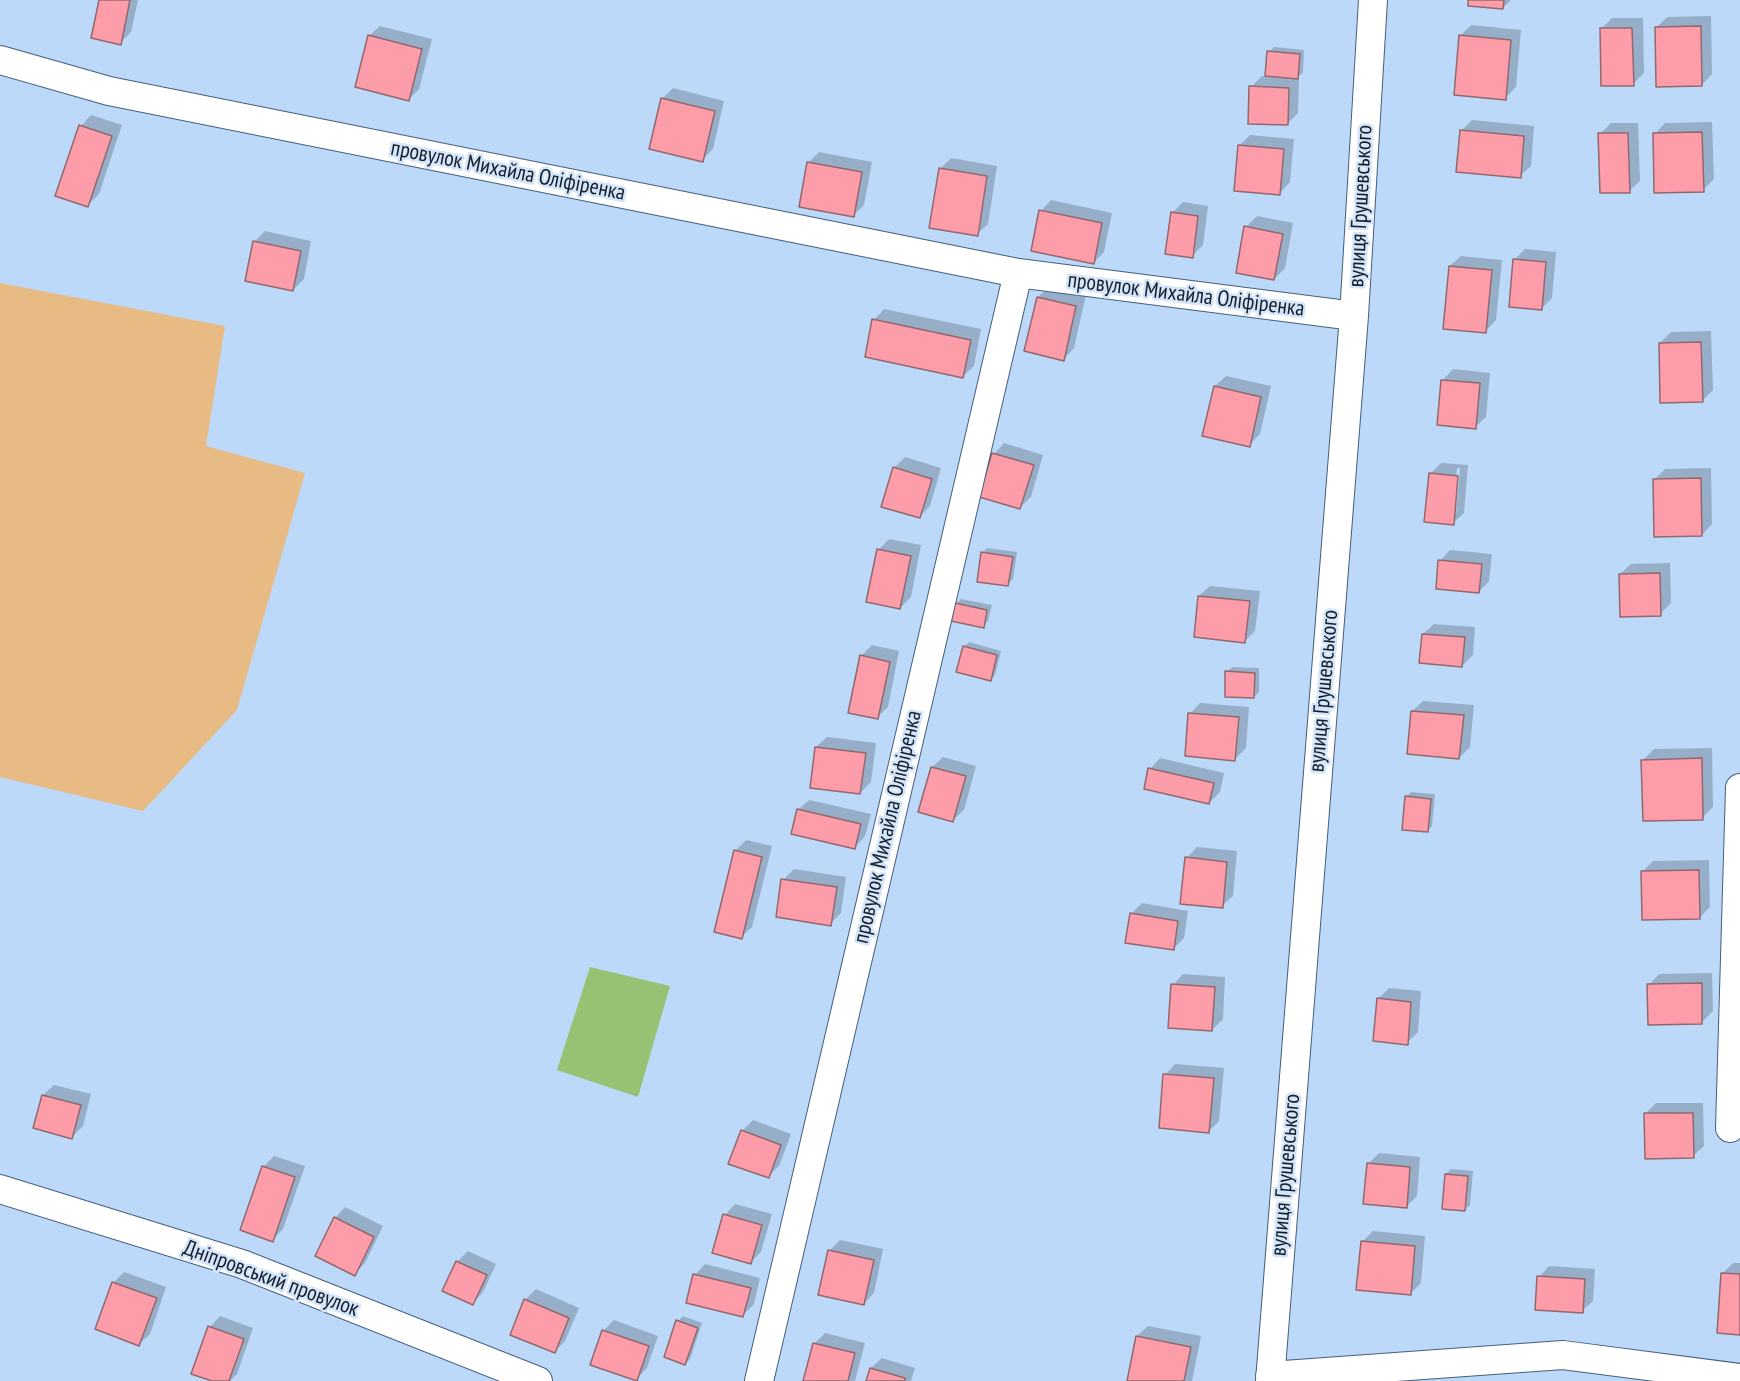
<!DOCTYPE html>
<meta charset="utf-8">
<style>
body{margin:0}
canvas{display:block;background:#bcd9fa}
</style>
<canvas width="1740" height="1381"></canvas>
<script>
const g = document.querySelector('canvas').getContext('2d');
g.lineJoin = 'round';
function fill(path, color) { g.fillStyle = color; g.fill(path, 'evenodd'); }
function stroke(path, color, width, dash) { g.strokeStyle = color; g.lineWidth = width; g.lineCap = dash ? 'butt' : 'round'; g.setLineDash(dash || []); g.stroke(path); }
function label(font, color, halo, rows, align = 'center') {
  g.font = font + ' "PT Sans Narrow",sans-serif'; g.lineWidth = 5; g.setLineDash([]); g.textBaseline = 'middle'; g.strokeStyle = halo; g.fillStyle = color; for (const [text, x, y, turn = 0] of rows) {
    g.save(); g.translate(x, y); g.rotate((+turn || 0) * Math.PI / 180); g.textAlign = isNaN(turn) ? turn : align; if (halo) g.strokeText(text, 0, 0); g.fillText(text, 0, 0); g.restore();
  }
}
const green = new Path2D(`
 M 0,283 L 225,326 L 206,446 L 305,473 L 237,710 L 143,811 L 0,777 Z`);
const water = new Path2D(`
 M 590,967 L 670,986 L 638,1097 L 557,1070 Z`);
const shadow = new Path2D(`
 M 100,0 L 138,0 L 131,32 L 120,43 Z
 M 1470,0 L 1511,0 L 1503,8 Z
 M 1711,16 L 1712,74 L 1702,85 L 1656,28 L 1667,17 Z
 M 1612,18 L 1643,18 L 1644,73 L 1633,84 L 1601,29 Z
 M 1471,25 L 1521,30 L 1516,87 L 1505,98 L 1460,36 Z
 M 380,26 L 432,39 L 419,89 L 409,99 L 369,36 Z
 M 1274,47 L 1304,50 L 1303,72 L 1299,76 L 1298,113 L 1287,124 L 1251,87 L 1262,76 L 1267,76 L 1269,52 Z
 M 673,88 L 724,101 L 713,149 L 702,160 L 662,99 Z
 M 91,115 L 122,125 L 99,194 L 88,205 L 81,126 Z
 M 1472,120 L 1534,126 L 1531,166 L 1520,176 L 1461,131 Z
 M 1712,122 L 1714,179 L 1703,190 L 1655,134 L 1665,123 Z
 M 1611,123 L 1638,123 L 1640,181 L 1629,191 L 1600,134 Z
 M 1250,135 L 1294,139 L 1290,182 L 1280,193 L 1239,146 Z
 M 819,152 L 872,162 L 864,205 L 854,215 L 808,163 Z
 M 951,158 L 997,166 L 988,224 L 977,234 L 940,169 Z
 M 1051,200 L 1112,213 L 1104,252 L 1093,263 L 1041,211 Z
 M 1183,202 L 1208,206 L 1203,245 L 1192,256 L 1172,213 Z
 M 1257,216 L 1293,223 L 1285,268 L 1274,279 L 1246,227 Z
 M 265,231 L 311,241 L 304,279 L 293,290 L 254,242 Z
 M 1525,249 L 1556,252 L 1552,298 L 1542,308 L 1514,260 Z
 M 1461,256 L 1502,260 L 1496,320 L 1486,331 L 1450,266 Z
 M 1049,287 L 1086,295 L 1074,348 L 1064,359 L 1038,297 Z
 M 884,309 L 981,329 L 974,366 L 963,376 L 874,320 Z
 M 1711,331 L 1713,390 L 1702,401 L 1660,343 L 1671,332 Z
 M 1453,369 L 1490,373 L 1486,417 L 1475,427 L 1443,380 Z
 M 1226,376 L 1271,386 L 1260,434 L 1249,445 L 1215,386 Z
 M 1004,443 L 1043,455 L 1031,497 L 1020,507 L 994,454 Z
 M 905,457 L 941,468 L 930,506 L 919,517 L 894,468 Z
 M 1441,463 L 1468,465 L 1464,513 L 1453,523 L 1430,474 ZM 1457,468 L 1460,468 L 1456,514 L 1453,514 Z
 M 1711,468 L 1712,524 L 1702,535 L 1654,480 L 1665,469 Z
 M 889,539 L 921,545 L 911,597 L 900,608 L 878,550 Z
 M 987,548 L 1017,552 L 1013,579 L 1008,584 L 982,553 Z
 M 1450,550 L 1492,554 L 1489,581 L 1479,592 L 1440,561 Z
 M 1670,563 L 1671,603 L 1660,614 L 1620,574 L 1631,564 Z
 M 1210,586 L 1260,591 L 1255,631 L 1245,641 L 1199,596 Z
 M 961,599 L 992,605 L 988,621 L 983,626 L 956,604 Z
 M 1434,624 L 1475,627 L 1473,655 L 1462,666 L 1423,634 Z
 M 969,642 L 1001,651 L 995,675 L 990,680 L 964,647 Z
 M 872,645 L 899,651 L 888,707 L 877,717 L 861,656 Z
 M 1232,667 L 1259,668 L 1259,692 L 1254,697 L 1227,672 Z
 M 1423,701 L 1474,705 L 1470,747 L 1459,758 L 1412,711 Z
 M 1200,703 L 1249,707 L 1246,748 L 1235,759 L 1190,714 Z
 M 827,737 L 876,743 L 871,782 L 860,793 L 816,747 Z
 M 1712,748 L 1713,807 L 1702,818 L 1643,760 L 1654,749 Z
 M 943,757 L 976,766 L 964,810 L 953,820 L 932,767 Z
 M 1160,758 L 1224,773 L 1220,792 L 1209,803 L 1150,769 Z
 M 1411,792 L 1435,794 L 1432,826 L 1427,831 L 1406,797 Z
 M 809,800 L 871,814 L 865,836 L 855,847 L 798,810 Z
 M 746,840 L 772,846 L 752,927 L 741,937 L 736,850 Z
 M 1197,847 L 1237,851 L 1233,896 L 1222,906 L 1187,858 Z
 M 1709,860 L 1710,907 L 1699,918 L 1642,872 L 1653,861 Z
 M 794,869 L 846,877 L 841,913 L 830,924 L 783,880 Z
 M 1142,903 L 1188,911 L 1184,938 L 1174,948 L 1131,914 Z
 M 1712,973 L 1713,1011 L 1702,1022 L 1649,985 L 1659,974 Z
 M 1183,974 L 1225,977 L 1223,1019 L 1212,1030 L 1173,985 Z
 M 1389,988 L 1421,991 L 1418,1032 L 1407,1043 L 1378,999 Z
 M 1175,1064 L 1224,1068 L 1219,1121 L 1209,1131 L 1165,1075 Z
 M 54,1085 L 91,1094 L 83,1126 L 72,1137 L 43,1095 Z
 M 1656,1103 L 1703,1103 L 1704,1146 L 1693,1156 L 1645,1114 Z
 M 753,1120 L 791,1134 L 779,1166 L 768,1176 L 742,1131 Z
 M 1379,1153 L 1420,1157 L 1417,1196 L 1406,1207 L 1368,1164 Z
 M 274,1156 L 305,1166 L 283,1229 L 272,1240 L 242,1229 L 264,1166 Z
 M 1451,1169 L 1473,1171 L 1470,1205 L 1465,1210 L 1446,1174 Z
 M 735,1204 L 772,1214 L 761,1252 L 751,1262 L 725,1215 Z
 M 345,1207 L 383,1226 L 365,1263 L 354,1274 L 335,1218 Z
 M 1373,1231 L 1425,1236 L 1421,1283 L 1410,1294 L 1362,1242 Z
 M 840,1240 L 883,1249 L 874,1293 L 863,1304 L 829,1251 Z
 M 468,1251 L 496,1264 L 483,1292 L 473,1303 L 457,1262 Z
 M 1733,1263 L 1740,1263 L 1740,1333 L 1722,1274 Z
 M 705,1264 L 760,1278 L 754,1304 L 743,1315 L 695,1275 Z
 M 1549,1266 L 1595,1269 L 1593,1301 L 1582,1311 L 1539,1277 Z
 M 124,1272 L 166,1287 L 150,1334 L 139,1344 L 97,1329 L 114,1282 Z
 M 536,1289 L 579,1308 L 565,1341 L 554,1352 L 525,1300 Z
 M 220,1316 L 253,1328 L 237,1374 L 230,1381 L 216,1381 L 210,1327 Z
 M 683,1316 L 702,1323 L 690,1359 L 685,1364 L 678,1321 Z
 M 614,1320 L 658,1336 L 647,1368 L 636,1379 L 603,1331 Z
 M 1148,1326 L 1201,1336 L 1192,1381 L 1129,1381 L 1137,1336 Z
 M 825,1333 L 865,1343 L 855,1381 L 805,1381 L 815,1343 Z
 M 882,1358 L 915,1368 L 911,1381 L 867,1381 L 871,1368 Z`);
const building = new Path2D(`
 M 99,0 L 130,0 L 121,45 L 91,38 Z
 M 1468,0 L 1504,0 L 1503,9 L 1468,6 Z
 M 1701,26 L 1702,86 L 1656,87 L 1655,27 Z
 M 1600,28 L 1632,28 L 1634,86 L 1601,86 Z
 M 368,35 L 422,49 L 409,101 L 355,87 Z
 M 1459,35 L 1511,40 L 1506,100 L 1454,95 Z
 M 1267,51 L 1300,54 L 1298,79 L 1265,76 Z
 M 1249,86 L 1289,88 L 1288,125 L 1248,124 Z
 M 661,98 L 715,111 L 703,162 L 649,149 Z
 M 79,125 L 112,136 L 88,207 L 55,196 Z
 M 1460,130 L 1524,136 L 1521,178 L 1456,172 Z
 M 1702,132 L 1704,192 L 1654,193 L 1653,133 Z
 M 1598,133 L 1628,133 L 1630,193 L 1600,193 Z
 M 1238,145 L 1284,149 L 1280,195 L 1234,191 Z
 M 807,162 L 862,172 L 854,217 L 799,207 Z
 M 939,168 L 987,176 L 978,236 L 929,228 Z
 M 1039,210 L 1102,223 L 1094,264 L 1031,251 Z
 M 1171,212 L 1198,216 L 1193,258 L 1165,254 Z
 M 1244,226 L 1283,234 L 1274,280 L 1236,273 Z
 M 253,241 L 301,251 L 293,291 L 245,281 Z
 M 1513,259 L 1546,262 L 1542,310 L 1509,307 Z
 M 1449,266 L 1492,270 L 1486,333 L 1443,329 Z
 M 1037,297 L 1076,306 L 1064,361 L 1024,351 Z
 M 872,319 L 971,340 L 963,378 L 865,357 Z
 M 1701,342 L 1703,402 L 1660,403 L 1659,343 Z
 M 1441,380 L 1480,383 L 1476,429 L 1437,425 Z
 M 1214,386 L 1261,397 L 1250,447 L 1202,436 Z
 M 992,453 L 1034,465 L 1020,509 L 979,497 Z
 M 893,467 L 932,479 L 920,518 L 881,507 Z
 M 1429,473 L 1458,476 L 1454,525 L 1424,522 Z
 M 1701,478 L 1702,536 L 1654,537 L 1653,479 Z
 M 877,549 L 911,556 L 900,609 L 866,602 Z
 M 981,552 L 1013,557 L 1008,586 L 977,582 Z
 M 1438,560 L 1482,564 L 1479,593 L 1436,589 Z
 M 1660,573 L 1661,616 L 1620,617 L 1619,574 Z
 M 1198,596 L 1250,601 L 1245,643 L 1194,637 Z
 M 955,603 L 987,610 L 984,628 L 951,621 Z
 M 1422,634 L 1465,637 L 1462,667 L 1419,663 Z
 M 963,646 L 997,655 L 991,681 L 956,672 Z
 M 860,655 L 890,662 L 878,719 L 848,713 Z
 M 1225,671 L 1255,673 L 1254,698 L 1225,697 Z
 M 1411,711 L 1464,715 L 1459,759 L 1407,754 Z
 M 1188,713 L 1239,717 L 1235,761 L 1185,756 Z
 M 815,747 L 866,753 L 860,794 L 810,788 Z
 M 1702,758 L 1703,820 L 1643,821 L 1641,760 Z
 M 931,767 L 966,776 L 953,822 L 918,812 Z
 M 1148,768 L 1214,783 L 1209,804 L 1144,789 Z
 M 1405,796 L 1431,799 L 1428,832 L 1402,830 Z
 M 797,809 L 861,824 L 855,849 L 791,834 Z
 M 734,850 L 762,857 L 742,939 L 714,932 Z
 M 1185,857 L 1227,862 L 1223,908 L 1180,904 Z
 M 1699,870 L 1700,919 L 1642,920 L 1641,871 Z
 M 781,879 L 837,887 L 831,926 L 776,917 Z
 M 1130,913 L 1178,921 L 1174,950 L 1125,943 Z
 M 1702,983 L 1702,1024 L 1648,1025 L 1647,984 Z
 M 1171,984 L 1215,987 L 1212,1031 L 1168,1028 Z
 M 1377,998 L 1411,1002 L 1408,1045 L 1373,1041 Z
 M 1163,1074 L 1214,1078 L 1209,1133 L 1159,1128 Z
 M 42,1095 L 81,1105 L 72,1139 L 33,1128 Z
 M 1644,1113 L 1693,1113 L 1694,1158 L 1645,1159 Z
 M 741,1130 L 781,1145 L 769,1178 L 728,1164 Z
 M 1367,1163 L 1410,1167 L 1407,1208 L 1363,1204 Z
 M 262,1166 L 295,1177 L 273,1242 L 240,1230 Z
 M 1445,1174 L 1468,1176 L 1465,1211 L 1442,1209 Z
 M 723,1214 L 762,1225 L 751,1264 L 712,1253 Z
 M 334,1217 L 374,1237 L 355,1276 L 315,1256 Z
 M 1361,1241 L 1415,1246 L 1411,1295 L 1356,1290 Z
 M 828,1250 L 874,1260 L 864,1305 L 818,1295 Z
 M 456,1261 L 487,1275 L 473,1305 L 442,1291 Z
 M 1721,1273 L 1740,1274 L 1740,1335 L 1717,1333 Z
 M 693,1274 L 751,1288 L 743,1317 L 686,1303 Z
 M 1537,1276 L 1585,1279 L 1583,1313 L 1535,1310 Z
 M 112,1282 L 157,1298 L 139,1346 L 95,1329 Z
 M 524,1299 L 569,1318 L 555,1353 L 510,1335 Z
 M 676,1320 L 698,1328 L 685,1365 L 664,1357 Z
 M 208,1326 L 244,1339 L 229,1381 L 212,1381 L 191,1374 Z
 M 602,1330 L 649,1346 L 637,1381 L 590,1365 Z
 M 1136,1336 L 1191,1347 L 1184,1381 L 1127,1381 Z
 M 813,1343 L 855,1353 L 848,1381 L 803,1381 Z
 M 870,1368 L 905,1378 L 905,1381 L 866,1381 Z`);
const minor = new Path2D(`
 M 0,60 L 109,91 L 1018,273 L 1354,316
 M 1730,1128 L 1740,788
 M 0,1189 L 242,1264 L 538,1381
 M 1270,1376 L 1563,1355 L 1740,1378
 M 759,1381 L 1018,273
 M 1270,1381 L 1354,316 L 1373,0`);
const streetNames = [
 ["провулок Михайла Оліфіренка",508,171,11],
 ["вулиця Грушевського",1361,206,-87],
 ["провулок Михайла Оліфіренка",1186,295,7],
 ["вулиця Грушевського",1324,691,-85],
 ["провулок Михайла Оліфіренка",888,827,-77],
 ["вулиця Грушевського",1286,1175,-85],
 ["Дніпровський провулок",271,1279,20]
];
fill(green, '#e7bb83');
fill(water, '#97c274');
fill(shadow, '#0003');
fill(building, '#fd9da9');
stroke(building, '#93686d', 1.5);
stroke(minor, '#465f7c', 30);
stroke(minor, '#fff', 28);
label('22px', '#131e2a', '#d4e5f9', streetNames);
</script>
